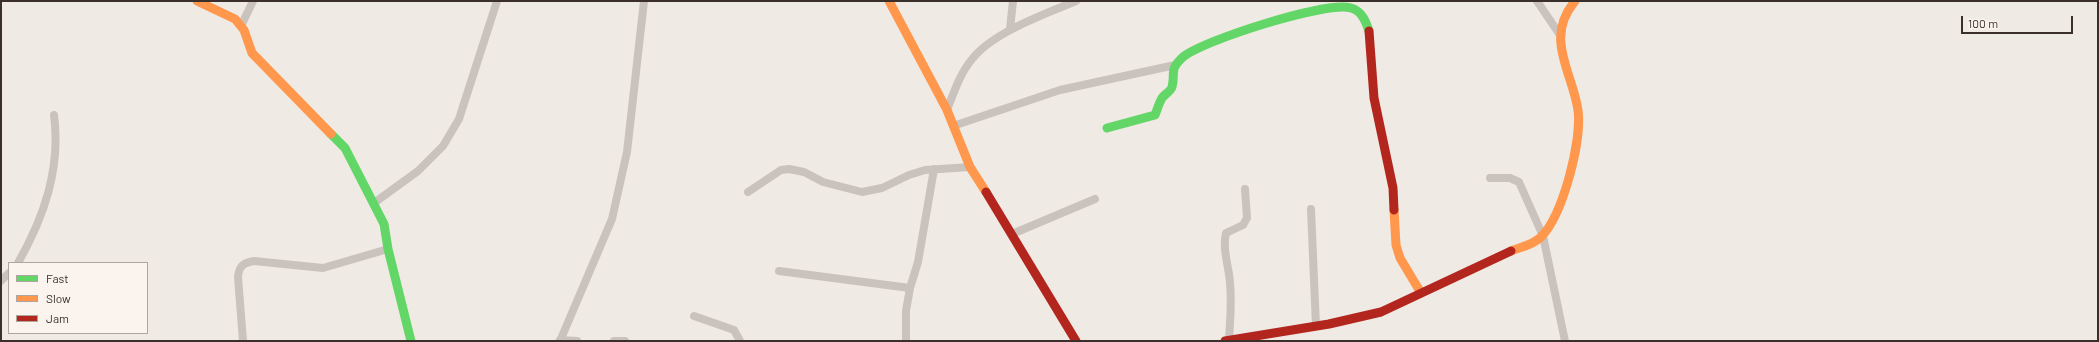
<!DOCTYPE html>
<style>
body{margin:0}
#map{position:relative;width:2099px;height:342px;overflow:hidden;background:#f0eae4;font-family:Barlow,sans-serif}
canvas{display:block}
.frame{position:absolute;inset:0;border:2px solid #3b2f2b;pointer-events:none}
.legend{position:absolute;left:8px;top:262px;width:140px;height:72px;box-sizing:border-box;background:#fbf4ee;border:1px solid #aea5a0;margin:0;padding:5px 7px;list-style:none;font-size:12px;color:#3b2f2b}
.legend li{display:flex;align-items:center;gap:8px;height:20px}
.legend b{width:20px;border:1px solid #aea5a0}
.scale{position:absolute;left:1961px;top:16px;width:112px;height:18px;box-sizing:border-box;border:2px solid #3b2f2b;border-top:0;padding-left:5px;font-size:12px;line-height:14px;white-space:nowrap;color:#3b2f2b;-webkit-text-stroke:3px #fbf4ee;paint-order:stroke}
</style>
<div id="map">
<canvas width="2099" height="342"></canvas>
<div class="frame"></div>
<ul class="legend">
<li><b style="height:5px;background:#63d668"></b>Fast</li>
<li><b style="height:5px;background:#ff974d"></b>Slow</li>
<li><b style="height:5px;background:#b3261e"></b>Jam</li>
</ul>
<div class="scale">100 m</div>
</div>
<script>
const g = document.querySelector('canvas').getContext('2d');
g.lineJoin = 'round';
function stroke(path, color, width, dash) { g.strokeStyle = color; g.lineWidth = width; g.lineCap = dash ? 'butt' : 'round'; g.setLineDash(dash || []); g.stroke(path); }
const street = new Path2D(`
 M 1537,1 L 1560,35
 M 241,26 L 253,1
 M 1010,29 L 1013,1
 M 947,110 C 954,92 960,73 973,58 C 994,32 1045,14 1076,1
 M 953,126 L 1060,90 L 1175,65
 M 1490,178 L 1510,178 L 1519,182 L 1543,236 L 1565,341
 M 748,192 L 781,170 L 789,169 L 804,172 L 823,182 L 862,192 L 882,188 L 909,175 L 925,170 L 970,167
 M 374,203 L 418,171 L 443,146 L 459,119 L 497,1
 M 1311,209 L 1316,326
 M 1012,234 L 1095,199
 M 18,263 C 44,217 61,169 54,115
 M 779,271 L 910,288
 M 1,281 L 9,273
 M 694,316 L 734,330 L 740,341
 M 560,340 L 577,341
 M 1229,340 C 1230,321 1232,302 1230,283 C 1229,267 1222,249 1226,233 L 1243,225 L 1247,218 L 1245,189
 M 243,341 L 238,277 C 239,266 243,263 254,261 L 323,268 L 388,249
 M 560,341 L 612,219 L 627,152 L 644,1
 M 614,341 L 625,341
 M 906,341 L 906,311 L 910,288 L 918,262 L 934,169`);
const fast = new Path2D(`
 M 1107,128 L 1155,115 C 1157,110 1159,103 1162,98 C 1165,94 1171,91 1172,87 C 1176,72 1168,71 1183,57 C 1204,40 1326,1 1351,8 C 1362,11 1366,22 1369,31
 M 331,134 L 345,148 L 384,224 L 388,249 L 411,341`);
const slow = new Path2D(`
 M 197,1 L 235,19 L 244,30 L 252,53 L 331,134
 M 889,1 L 947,110 L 970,167 L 986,192
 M 1394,210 L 1396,245 L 1400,258 L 1421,293
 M 1511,251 C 1521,247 1533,245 1541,237 C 1563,215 1582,141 1578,110 C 1572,71 1544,38 1575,1`);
const jam = new Path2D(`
 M 1369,31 L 1374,98 L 1393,188 L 1394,210
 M 986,192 L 1076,341
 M 1225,341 L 1329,324 L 1381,312 L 1511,251`);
stroke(street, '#cac2bd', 8);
stroke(fast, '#63d668', 9);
stroke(slow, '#ff974d', 9);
stroke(jam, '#b3261e', 9);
</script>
